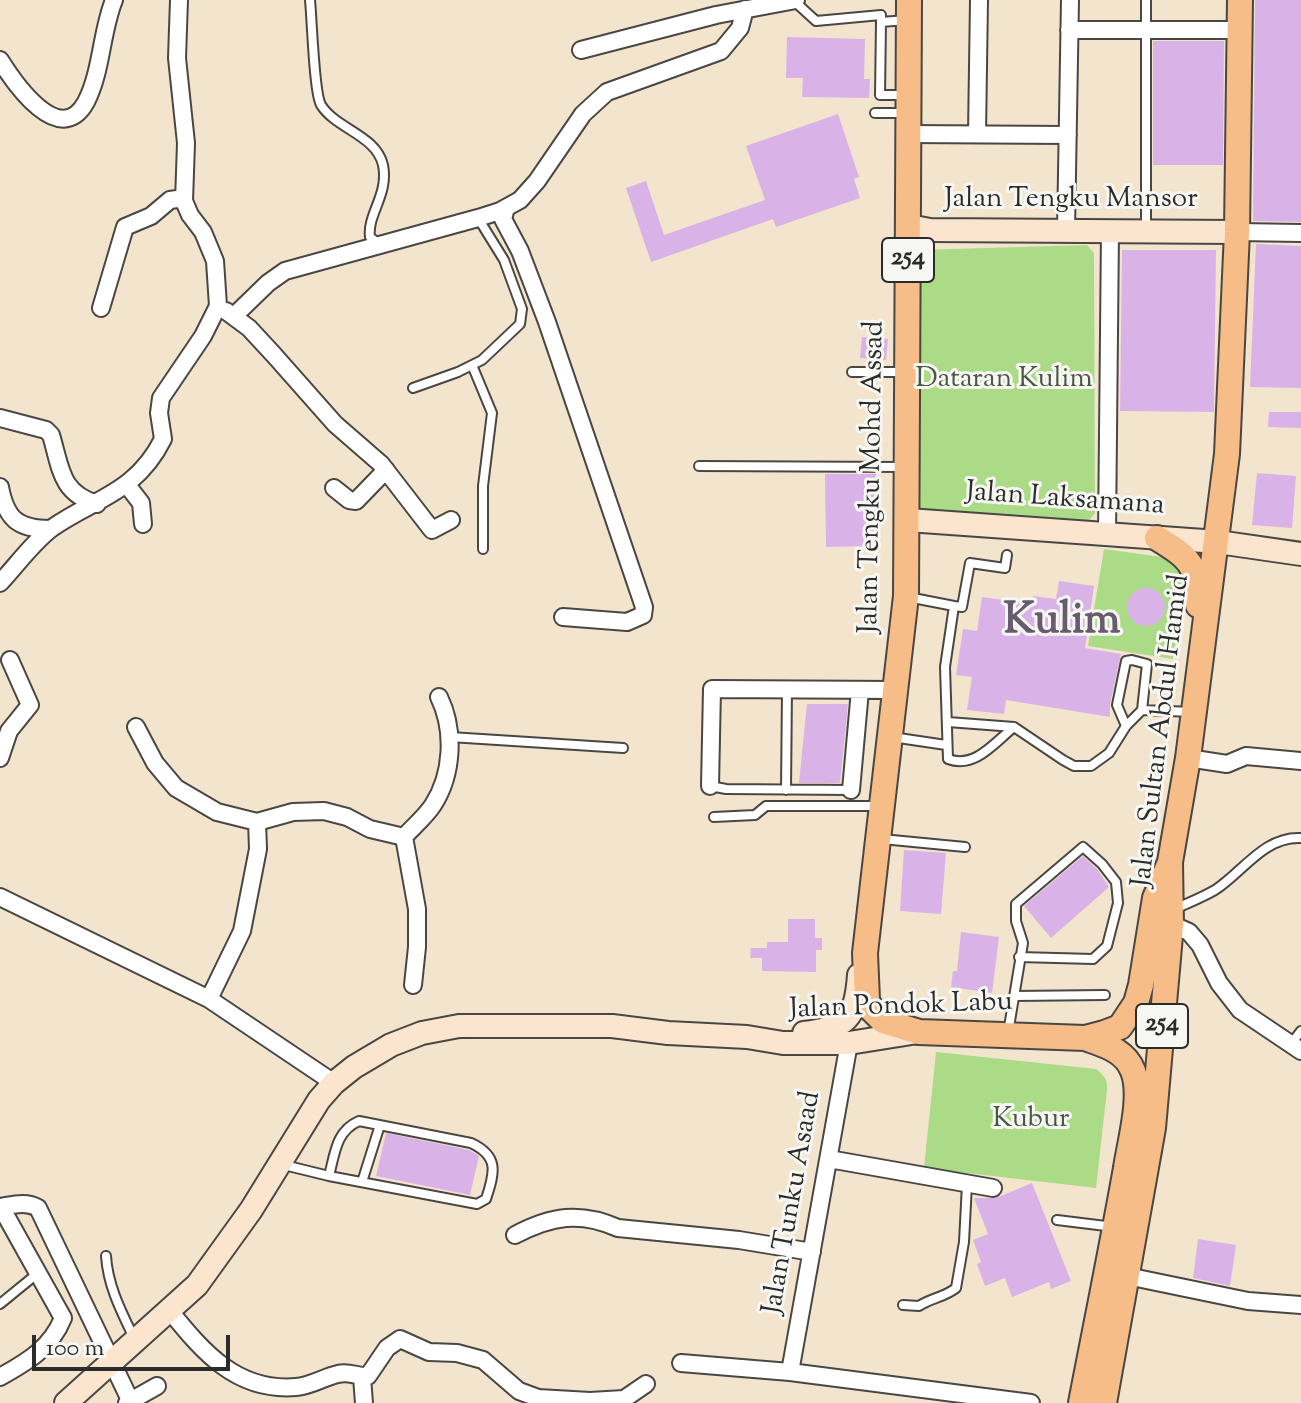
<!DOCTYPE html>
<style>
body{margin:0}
#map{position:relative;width:1301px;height:1403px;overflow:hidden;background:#f3e4ce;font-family:"Sorts Mill Goudy",serif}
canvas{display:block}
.scale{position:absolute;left:32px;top:1335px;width:198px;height:36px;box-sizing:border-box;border:4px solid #2b2b2b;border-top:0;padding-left:10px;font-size:24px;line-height:28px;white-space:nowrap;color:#2b2b2b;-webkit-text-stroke:6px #f6f6f2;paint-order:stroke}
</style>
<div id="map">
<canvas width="1301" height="1403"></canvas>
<div class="scale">100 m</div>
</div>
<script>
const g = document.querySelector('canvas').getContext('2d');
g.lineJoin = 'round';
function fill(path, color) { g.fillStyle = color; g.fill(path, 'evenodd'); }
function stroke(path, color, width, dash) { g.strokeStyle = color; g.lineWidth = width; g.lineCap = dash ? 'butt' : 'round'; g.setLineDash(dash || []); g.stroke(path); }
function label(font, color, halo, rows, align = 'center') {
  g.font = font + ' "Sorts Mill Goudy",serif'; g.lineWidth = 6; g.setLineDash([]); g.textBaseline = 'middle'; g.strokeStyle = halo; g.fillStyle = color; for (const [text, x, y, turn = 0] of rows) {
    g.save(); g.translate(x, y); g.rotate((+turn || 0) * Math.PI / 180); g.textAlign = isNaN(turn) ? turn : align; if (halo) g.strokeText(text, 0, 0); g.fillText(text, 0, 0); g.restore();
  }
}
const green = new Path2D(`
 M 1087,245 L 1094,253 L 1095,513 L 1086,524 L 924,513 L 915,500 L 918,250 Z
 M 1104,549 L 1169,558 L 1187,577 L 1173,659 L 1088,646 Z
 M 936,1052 L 1096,1069 C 1104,1075 1108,1080 1107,1090 L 1096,1188 L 924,1168 Z`);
const building = new Path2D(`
 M 1255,0 L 1301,0 L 1301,222 L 1253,221 Z
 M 787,37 L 865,39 L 864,79 L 870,79 L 869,98 L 802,97 L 803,78 L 786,78 Z
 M 1153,41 L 1224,41 L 1223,165 L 1153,165 Z
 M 838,114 L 859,177 L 854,179 L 860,198 L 776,227 L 773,219 L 651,262 L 626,188 L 646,181 L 664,235 L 765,200 L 746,146 Z
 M 1256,244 L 1301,246 L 1301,388 L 1250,387 Z
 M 1122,250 L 1216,250 L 1214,412 L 1120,411 Z
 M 862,337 L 888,339 L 886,360 L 860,358 Z
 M 1269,412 L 1301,412 L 1301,428 L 1268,427 Z
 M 1257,473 L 1296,476 L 1292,528 L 1252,525 Z
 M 825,474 L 876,474 L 877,546 L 826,547 Z
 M 1059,581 L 1094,586 L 1085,648 L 1121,654 L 1110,704 L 1110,717 L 1006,700 L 1004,714 L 967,710 L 972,677 L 956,675 L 963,629 L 977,631 L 982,597 L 1032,604 L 1033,596 L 1056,599 Z
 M1127 607a19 19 0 1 1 38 0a19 19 0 1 1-38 0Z
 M 807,704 L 848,704 L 840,783 L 799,783 Z
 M 904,850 L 946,853 L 941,914 L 900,911 Z
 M 1083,856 L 1097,869 L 1109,887 L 1051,938 L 1024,906 Z
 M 788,919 L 815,919 L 815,938 L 822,938 L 822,950 L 816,950 L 816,972 L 762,971 L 762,958 L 750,958 L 751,948 L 767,948 L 767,942 L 788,942 Z
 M 961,932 L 999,937 L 992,993 L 951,987 L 953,971 L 957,971 Z
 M 386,1133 L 469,1150 L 476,1154 L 479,1156 L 470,1195 L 376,1176 Z
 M 1032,1183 L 1071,1281 L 1051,1289 L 1049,1282 L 1012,1297 L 1005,1278 L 985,1286 L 977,1264 L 981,1262 L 973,1240 L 988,1234 L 974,1198 L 996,1198 Z
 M 1198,1239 L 1236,1245 L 1230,1286 L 1193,1278 Z`);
const lane = new Path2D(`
 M 310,0 C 312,19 314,93 321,105 C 336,129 376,135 383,165 C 389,195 367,214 370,237 L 379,244
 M 793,0 L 816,21 L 881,15 L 881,22
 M 1146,0 L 1146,231
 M 907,20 L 881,22 L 880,95 L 908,95
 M 875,113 L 906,113
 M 472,365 L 492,413 L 483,486 L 483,549
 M 852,372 L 903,372
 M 413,388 L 458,372 L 482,360 L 520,324 L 522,309 L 504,260 L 478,218
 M 699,466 L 903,467
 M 1007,555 L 1005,568 L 970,563 L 962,607 L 954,606 L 945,667 L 948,759 C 975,769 994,743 1014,727
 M 908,597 L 954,606
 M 948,722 L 1014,727 L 1063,760 L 1074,766 L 1091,766 L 1109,753 L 1126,726 L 1142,710 L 1193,712
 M 1126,726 L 1117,705 L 1126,661 L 1132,660 L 1147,664 L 1142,710
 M 450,737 L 623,748
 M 892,737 L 946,745
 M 710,786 L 726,789 L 851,790
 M 786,790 L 787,690
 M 714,817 L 755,815 L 766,806 L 878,806
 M 882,839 L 965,847
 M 1175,909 C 1188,903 1203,897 1215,890 C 1243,872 1264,836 1301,838
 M 1014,996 L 1105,995
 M 1008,1033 L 1023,943 L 1016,921 L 1016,904 L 1083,847 L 1102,864 L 1116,882 L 1118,903 L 1107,946 L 1093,959 L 1019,957
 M 1291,1044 L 1301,1031
 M 359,1121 L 471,1143 C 499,1156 495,1172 486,1199 L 477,1204 L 329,1176 C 335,1153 336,1131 359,1121 Z
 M 280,1164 L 329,1176
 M 362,1182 L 380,1125
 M 1057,1220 L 1114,1227
 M 106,1256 C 108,1287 122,1313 135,1340
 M 0,1304 L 38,1273
 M 903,1305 L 919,1306 C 931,1298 945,1297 956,1288 L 964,1242 L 967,1184`);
const street = new Path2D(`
 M 1069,30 L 1240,30
 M 581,50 L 716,15 L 796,0
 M 0,60 C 15,84 60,149 86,102 C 102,71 101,32 114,0
 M 908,134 L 1068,135
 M 977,134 L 979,0
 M 506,208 L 503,219 L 520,251 L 547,322 L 644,607 L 643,615 L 627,622 L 563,617
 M 1066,231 L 1070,0
 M 1237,232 L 1301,233
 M 101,308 L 125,227 L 151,216 L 170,200 L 184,198
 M 226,311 L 249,328 L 274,355 L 335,424 L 381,464 L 432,530 L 451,520
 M 234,316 L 268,283 L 285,271 L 478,218 L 500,211 L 520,200 L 537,181 L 583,114 L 607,92 L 721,51 L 740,28 L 745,9
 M 0,418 L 46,430 L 51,435 C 61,468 60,493 97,504
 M 127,485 L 141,503 L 143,524
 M 0,487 C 6,519 18,529 50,529
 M 334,488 L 349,500 L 356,501 L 386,470
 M 1107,534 L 1110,231
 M 0,583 C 16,566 33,542 52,528 C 95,498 136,493 163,439 L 159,413 L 161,398 L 203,336 L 218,306 L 215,261 L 203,232 L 190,215 L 184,201 L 186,143 L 177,58 L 179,0
 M 136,727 L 155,763 L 176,788 L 217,812 L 257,822 L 293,812 L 324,811 L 347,817 L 370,829 L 404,837 L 417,909 L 417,947 L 413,985
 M 0,758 L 9,731 L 30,705 L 10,660
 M 1188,758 L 1227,764 L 1246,756 L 1301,761
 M 710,786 L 712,689 L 897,690
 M 851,790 L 860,690
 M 404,837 C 413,827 426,816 433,805 C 453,774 455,730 439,697
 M 0,897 L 209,999 L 334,1083
 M 1171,924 L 1189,932 L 1200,945 L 1219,983 L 1240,1010 L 1301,1051
 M 209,999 L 242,931 L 258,849 L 257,822
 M 829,1159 L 993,1188
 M 0,1207 C 13,1205 26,1201 38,1208 L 130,1400
 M 515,1235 C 551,1216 580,1211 618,1228 L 739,1240 L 812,1252
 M 1127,1276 L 1248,1301 L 1301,1305
 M 170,1311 C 203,1352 237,1392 296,1387 C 311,1386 324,1377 338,1374 C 349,1371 358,1377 368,1376 L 387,1348 L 400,1339 L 429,1352 L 457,1353 L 483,1360 L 519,1391 L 538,1398 L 590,1401 L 624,1399 L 646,1384
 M 681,1363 L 790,1372 L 1031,1403
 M 790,1372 L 849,1043
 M 0,1377 C 27,1362 51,1348 63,1318 L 1,1207
 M 362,1377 L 364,1403
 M 127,1403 L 157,1386`);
const secondary = new Path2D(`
 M 908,221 L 914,227 L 930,230 L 1237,232
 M 908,520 L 1218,542 L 1301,554
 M 804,1033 C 847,1028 856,1019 859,975
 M 66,1403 L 197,1285 L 251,1210 L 319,1100 L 334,1083 L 354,1067 L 391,1045 L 422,1033 L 459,1026 L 612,1026 L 668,1033 L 747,1037 L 783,1043 L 849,1043 L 918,1032`);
const primary = new Path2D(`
 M 909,0 L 906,596 L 865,953 L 867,1000 L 871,1009 L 883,1021 L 919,1032 L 1085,1038 L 1104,1033 L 1120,1027 L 1136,1003 L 1141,985 L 1155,898 L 1170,862
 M 1157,538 C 1191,559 1197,564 1198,605
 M 1081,1403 C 1096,1325 1112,1247 1126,1168 C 1130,1141 1143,1096 1133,1071 C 1125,1050 1104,1045 1085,1038
 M 1104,1403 L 1153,1128 L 1171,924 L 1170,862 L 1188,758 L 1227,454 L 1237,232 L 1240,0`);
const shields = [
 [908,260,52],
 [1162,1026,52]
];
const shieldNames = [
 ["254",908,260],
 ["254",1162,1026]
];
const streetNames = [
 ["Jalan Tengku Mansor",1071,201],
 ["Jalan Tengku Mohd Assad",874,477,-89],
 ["Jalan Laksamana",1065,501,4],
 ["Jalan Sultan Abdul Hamid",1163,731,-83],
 ["Jalan Pondok Labu",901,1008,-2],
 ["Jalan Tunku Asaad",794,1203,-80]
];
const parkNames = [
 ["Dataran Kulim",1004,381],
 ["Kubur",1031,1121]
];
const townNames = [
 ["Kulim",1062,625]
];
fill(green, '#acdb88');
fill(building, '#d9b3e7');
stroke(lane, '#494743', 12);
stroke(street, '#494743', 20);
stroke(secondary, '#494743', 26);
stroke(primary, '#494743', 28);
stroke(lane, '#fff', 8);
stroke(street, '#fff', 16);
stroke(secondary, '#fce5cf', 22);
stroke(primary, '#f7bd88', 24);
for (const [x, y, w] of shields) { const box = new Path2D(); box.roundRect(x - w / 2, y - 22, w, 44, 6); g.fillStyle = '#f6f6f2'; g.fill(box); stroke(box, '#2b2b2b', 2); }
label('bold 26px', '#2b2b2b', null, shieldNames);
label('28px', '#2b2b2b', '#f6f6f2', streetNames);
label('28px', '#4b5742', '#f6f6f2', parkNames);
label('bold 44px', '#685b6d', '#f6f6f2', townNames);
</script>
